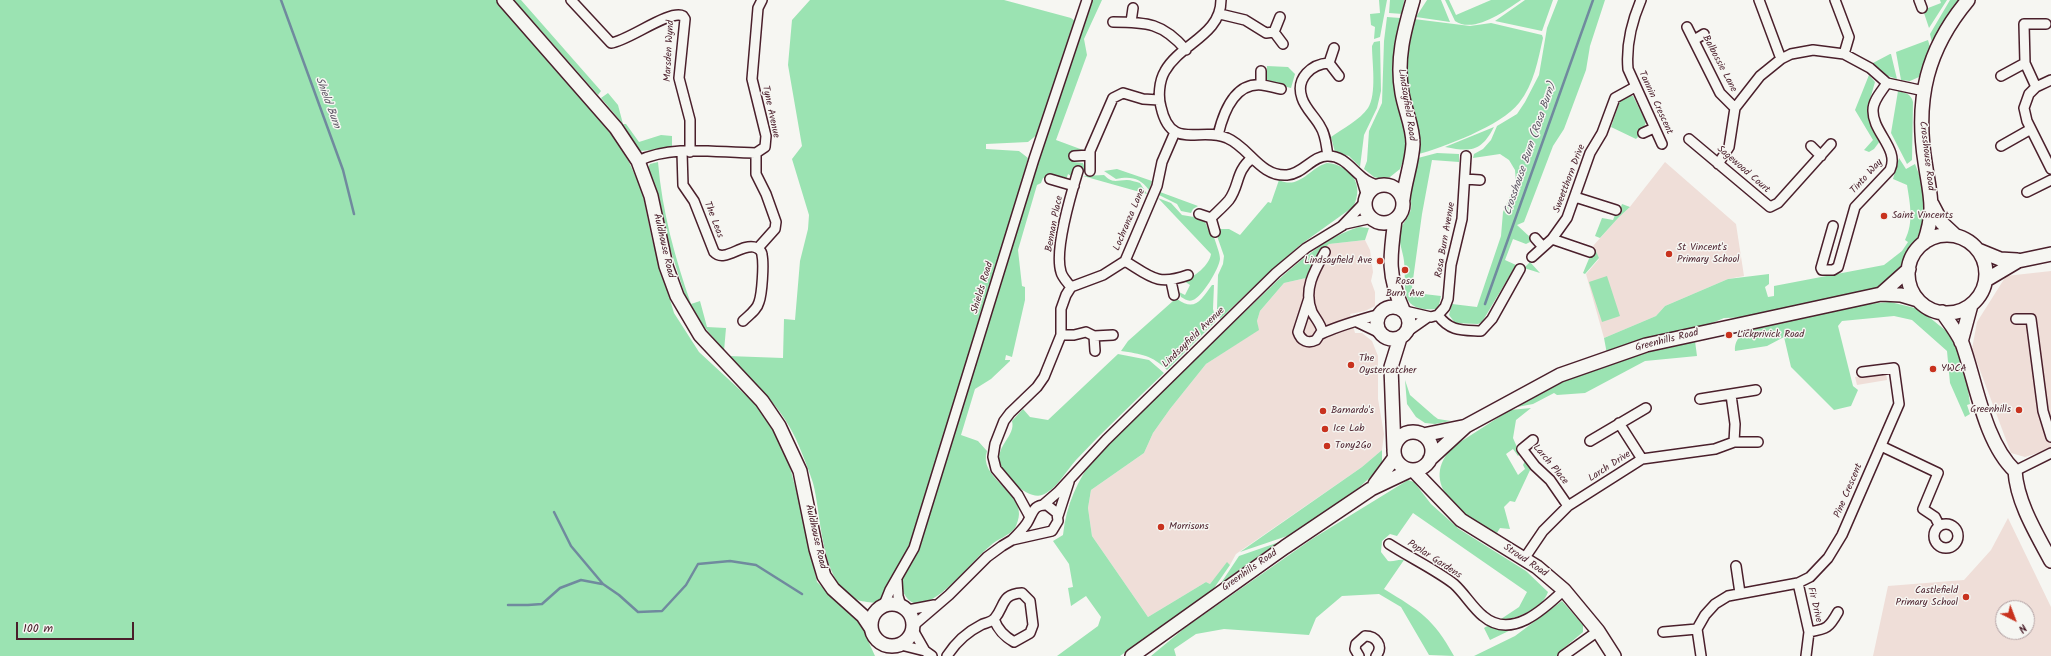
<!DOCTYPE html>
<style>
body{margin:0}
#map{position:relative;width:2051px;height:656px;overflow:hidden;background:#f6f6f2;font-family:Kalam,sans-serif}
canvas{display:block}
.north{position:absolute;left:1995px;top:600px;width:40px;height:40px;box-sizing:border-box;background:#f6f6f2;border:1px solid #b1a0a2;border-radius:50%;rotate:138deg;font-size:11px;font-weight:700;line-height:16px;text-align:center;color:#4a1f2b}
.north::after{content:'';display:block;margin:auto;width:14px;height:18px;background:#c8321e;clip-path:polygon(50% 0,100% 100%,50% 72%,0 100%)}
.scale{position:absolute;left:16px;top:622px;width:118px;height:18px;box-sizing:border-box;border:2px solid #4a1f2b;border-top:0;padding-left:5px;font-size:12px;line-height:14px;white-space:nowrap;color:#4a1f2b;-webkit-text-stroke:3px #f6f6f2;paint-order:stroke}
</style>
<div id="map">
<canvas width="2051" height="656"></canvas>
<div class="north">N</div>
<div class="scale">100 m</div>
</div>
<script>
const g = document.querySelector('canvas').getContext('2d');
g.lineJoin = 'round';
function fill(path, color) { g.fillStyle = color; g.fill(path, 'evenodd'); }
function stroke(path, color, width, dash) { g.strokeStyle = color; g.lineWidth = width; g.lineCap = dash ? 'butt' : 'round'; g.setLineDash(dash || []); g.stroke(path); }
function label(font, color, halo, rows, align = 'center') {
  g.font = font + ' Kalam,sans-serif'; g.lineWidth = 3; g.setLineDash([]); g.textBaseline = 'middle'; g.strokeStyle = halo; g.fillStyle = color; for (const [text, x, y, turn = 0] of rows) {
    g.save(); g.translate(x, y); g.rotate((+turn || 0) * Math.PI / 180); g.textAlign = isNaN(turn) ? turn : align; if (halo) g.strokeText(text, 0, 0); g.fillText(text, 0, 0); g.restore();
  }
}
const built = new Path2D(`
 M 1665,162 L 1736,224 L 1744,276 L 1728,279 L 1665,306 L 1656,316 L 1604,338 L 1586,274 L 1599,259 L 1593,246 L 1619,217 L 1629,208 Z
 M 1365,240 L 1370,250 L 1373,272 L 1371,281 L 1375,292 L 1375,306 L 1365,311 L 1350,314 L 1355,333 L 1362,333 L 1372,341 L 1378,356 L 1378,399 L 1384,434 L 1382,450 L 1362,467 L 1236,554 L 1230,565 L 1227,563 L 1210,584 L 1206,582 L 1148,617 L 1092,536 L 1088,508 L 1091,490 L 1144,453 L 1153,433 L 1170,409 L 1206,364 L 1258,330 L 1257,321 L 1260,311 L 1284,283 L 1306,278 L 1320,252 L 1329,244 Z
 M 2051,271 L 2051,449 L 2025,457 L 2011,453 L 1972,349 L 1977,322 L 2006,276 Z
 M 1886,372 L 1887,380 L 1857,385 L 1855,377 Z
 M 2008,518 L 2051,607 L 2051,656 L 1873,656 L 1888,586 L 1964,580 L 1991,550 ZM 2003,608 L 2027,608 L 2027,632 L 2003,632 Z`);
const green = new Path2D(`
 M 0,0 L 499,0 L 509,15 L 550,64 L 613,136 L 629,162 L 642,191 L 652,239 L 674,313 L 699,352 L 779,426 L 800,505 L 817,582 L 860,623 L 875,656 L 0,656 Z
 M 514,0 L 521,0 L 601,91 L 598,95 Z
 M 810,0 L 1004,0 L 1071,18 L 1075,21 L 1038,134 L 1028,142 L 986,144 L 986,149 L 1019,151 L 1028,158 L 1000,259 L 909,551 L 881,599 L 876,603 C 871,602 863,602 858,600 C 820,585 822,516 813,483 C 809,471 804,458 799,446 C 785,410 755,383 728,356 L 783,358 L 784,319 L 795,320 L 800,261 L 808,229 L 809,215 L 792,159 L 802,146 L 788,65 L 792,20 Z
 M 1090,0 L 1102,0 L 1084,39 L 1087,55 L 1056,140 L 1083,150 L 1073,152 L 1069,156 L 1073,162 L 1083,163 L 1085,169 L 1083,171 L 1076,168 L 1071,176 L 1068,174 L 1066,180 L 1048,176 L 1043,178 L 1041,183 L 1037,185 L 1018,250 L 1022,286 L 1025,287 L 1025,300 L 1012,357 L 1006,355 L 1005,360 L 1010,360 L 1010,361 L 991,379 L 975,389 L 961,435 L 978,441 L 987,451 C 978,477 1020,490 1019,514 C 1019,518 1017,524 1015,528 C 1009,536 997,539 990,546 C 973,559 937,609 914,603 C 907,601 904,593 900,587 L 906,570 L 916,555 L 1012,242 Z
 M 1379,0 L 1387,0 L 1380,37 L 1374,39 L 1375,27 L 1371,25 L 1370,14 L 1380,13 Z
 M 1390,0 L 1404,0 L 1403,14 L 1389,13 Z
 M 1427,0 L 1441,0 L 1450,22 L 1416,17 Z
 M 1445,0 L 1449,0 L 1456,15 L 1491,0 L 1521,0 C 1505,11 1474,34 1455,21 Z
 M 1525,0 L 1553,0 L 1542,31 L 1495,21 Z
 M 1558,0 L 1605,0 L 1590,46 L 1586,70 L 1564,129 L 1553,146 L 1524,222 L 1517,225 L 1531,238 L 1530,242 L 1526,244 L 1513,239 L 1505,260 L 1516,265 L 1482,322 L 1478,324 L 1455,323 L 1449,315 L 1452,304 L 1477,307 L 1501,236 L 1503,212 L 1516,183 L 1515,170 L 1509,160 L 1500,154 L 1473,158 L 1474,154 L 1483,149 L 1491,140 L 1497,126 L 1517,114 L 1525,102 L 1539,75 L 1547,28 Z
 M 1940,0 L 1947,0 L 1929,28 L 1923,10 L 1941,3 Z
 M 1950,0 L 1960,0 L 1932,43 L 1930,34 Z
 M 1387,17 L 1400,18 L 1402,21 L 1407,131 L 1406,158 L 1403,161 L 1400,169 L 1390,177 L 1381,179 L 1374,177 L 1364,169 L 1367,161 L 1369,131 L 1382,103 L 1384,41 Z
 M 1414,19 L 1470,26 L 1491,23 L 1542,35 L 1543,38 C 1538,60 1534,84 1519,103 C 1501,126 1444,147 1416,155 L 1406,92 L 1404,53 Z
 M 1928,40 L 1930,47 L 1919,77 L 1910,81 L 1901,80 L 1896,52 Z
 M 1380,41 L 1381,91 L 1377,108 L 1364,135 L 1360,167 L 1349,156 L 1335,152 L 1331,137 C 1342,129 1360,120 1368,108 C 1377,94 1372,62 1372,46 L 1374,42 Z
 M 1890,54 L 1891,54 L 1897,79 L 1885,75 L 1873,63 Z
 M 1267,66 L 1288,67 L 1295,74 L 1291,88 L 1268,82 L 1266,78 Z
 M 1869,75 L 1875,82 L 1867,110 L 1880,141 L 1874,149 L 1869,152 L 1864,150 L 1873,140 L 1855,110 Z
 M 1898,91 C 1906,93 1911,94 1913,102 L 1912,160 L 1907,164 L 1891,133 Z
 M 608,93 L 618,105 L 623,124 L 626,124 L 639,142 L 661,135 L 672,136 L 672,148 L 640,151 L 623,124 L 601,98 Z
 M 1627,96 L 1633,96 L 1646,122 L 1644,127 L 1638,131 L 1640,135 L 1636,139 L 1611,127 L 1620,101 Z
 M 1494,127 C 1481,152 1471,152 1445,147 Z
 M 1437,153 L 1459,154 L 1459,162 L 1432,160 L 1422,214 L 1412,287 L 1415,293 L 1441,296 L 1439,305 L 1436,309 C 1397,312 1407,288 1404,261 C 1403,251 1398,242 1400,231 C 1402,224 1409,217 1411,209 C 1412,204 1410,199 1410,194 C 1411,182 1415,170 1418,158 Z
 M 1899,158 L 1906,169 L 1915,164 C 1920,178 1929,194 1929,208 C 1929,220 1897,276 1888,284 C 1884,287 1878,289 1874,291 L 1756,317 L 1724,318 L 1712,323 L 1607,354 L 1604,338 L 1656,316 L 1665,306 L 1728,279 L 1769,274 L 1769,284 L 1765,287 L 1768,297 L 1774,296 L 1774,286 L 1884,265 L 1902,251 L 1908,242 L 1905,240 C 1914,222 1910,204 1907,185 L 1893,179 Z
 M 658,162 C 662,211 675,258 691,304 L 700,301 L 707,327 L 726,328 L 724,351 L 702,324 L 685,295 L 670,248 L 659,196 L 648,168 L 650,164 Z
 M 1327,163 C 1351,165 1365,185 1353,207 L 1300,245 L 1264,277 L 1220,319 L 1217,309 L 1218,275 L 1223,264 L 1224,256 L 1217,236 L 1220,234 L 1220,229 L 1229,229 L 1240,235 L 1268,202 L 1271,203 L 1279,180 C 1300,190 1309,168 1327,163 Z
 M 1117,169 L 1152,181 L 1149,190 C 1140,178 1131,176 1116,179 L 1104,171 Z
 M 1104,175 C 1113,184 1116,180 1127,180 C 1131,180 1136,182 1140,183 L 1147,194 L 1083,176 Z
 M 1160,192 L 1198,206 L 1193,209 L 1191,213 L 1181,211 L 1177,204 L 1159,195 Z
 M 1158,198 L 1171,203 L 1182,215 L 1194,217 L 1205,222 L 1211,236 L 1214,237 C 1216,244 1220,253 1220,259 C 1219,269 1202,297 1193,300 C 1188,302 1185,299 1181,297 L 1179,292 L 1185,295 L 1190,285 L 1184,281 C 1195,276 1209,266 1211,254 Z
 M 1622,204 L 1630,207 L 1619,217 L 1600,238 L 1595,236 L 1602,218 L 1613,220 L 1615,215 L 1618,215 Z
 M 1359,227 L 1369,228 L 1365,240 L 1329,244 L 1320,252 L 1306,278 L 1284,283 L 1260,311 L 1257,321 L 1259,330 L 1206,364 L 1170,409 L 1153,433 L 1144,453 L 1091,490 L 1088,508 L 1092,536 L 1148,617 L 1206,582 L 1210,584 L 1227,562 L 1230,565 L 1212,591 L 1120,656 L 1057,656 L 1098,626 L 1101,617 L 1086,596 L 1071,606 L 1068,588 L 1073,587 L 1069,564 L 1053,541 L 1063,535 C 1066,505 1078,479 1096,455 L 1277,281 C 1302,259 1327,237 1359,227 Z
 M 1593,249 L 1595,249 L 1599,258 L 1585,274 L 1583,273 Z
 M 1530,262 L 1540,273 L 1524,268 Z
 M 1607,276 L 1620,316 L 1602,322 L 1589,282 Z
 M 1212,285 L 1214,285 L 1213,309 L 1216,321 L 1167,370 C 1152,355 1141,354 1121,351 L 1128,341 L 1173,301 L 1177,299 C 1195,312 1201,300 1212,285 Z
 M 1890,302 L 1919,309 L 1950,334 L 1958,345 L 1966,375 L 1970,404 L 1967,405 L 1970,414 L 1965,417 L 1950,383 L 1947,351 L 1912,320 L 1894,316 L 1842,321 L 1838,326 L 1853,386 L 1858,390 L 1851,406 L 1834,410 L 1791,367 L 1784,337 L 1767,346 L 1735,351 C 1734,338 1744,332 1754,328 L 1857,305 Z
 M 1695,341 L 1697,356 L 1645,361 L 1585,393 L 1557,395 L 1554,393 L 1533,404 L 1512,408 C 1568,375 1632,354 1695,341 Z
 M 1118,354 L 1149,360 L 1164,373 C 1134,402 1104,430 1076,460 C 1066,471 1056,490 1042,495 C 1028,500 1003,476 1000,463 C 995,446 1016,436 1012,421 L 1023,409 L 1030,417 L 1048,420 Z
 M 1405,380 L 1410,395 L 1434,416 L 1438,419 L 1451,421 L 1435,424 L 1425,423 L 1416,417 L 1407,404 Z
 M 1531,408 L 1516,420 L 1513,438 L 1520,454 L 1518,456 L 1513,449 L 1506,454 L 1518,475 L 1525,469 L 1523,465 L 1525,461 L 1531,468 L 1515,502 L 1510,501 L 1504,507 L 1510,529 L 1500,528 L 1497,533 C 1464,518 1415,484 1454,446 L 1510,410 Z
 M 1382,450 L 1382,463 L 1376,472 L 1353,493 L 1293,534 L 1240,552 L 1362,467 Z
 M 1408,480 L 1414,482 L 1431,504 L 1459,529 L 1526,571 L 1548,592 C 1543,608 1516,620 1501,619 L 1519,607 L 1527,592 L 1413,513 L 1397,536 L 1390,534 L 1382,541 L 1381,552 L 1388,561 C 1394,562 1398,559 1404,560 L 1384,589 C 1420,611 1433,618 1454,656 L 1429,655 L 1401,607 L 1379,594 L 1342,596 L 1316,618 L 1309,635 L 1224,629 L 1196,634 L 1174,649 L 1176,656 L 1151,656 L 1186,627 L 1312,539 Z
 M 1285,540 L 1219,586 L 1239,556 Z
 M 1562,601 L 1583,625 L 1583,632 L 1564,648 L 1559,656 L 1474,656 L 1515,636 Z
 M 1489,625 L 1499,628 L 1517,627 L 1490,640 L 1484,628 Z`);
const stream = new Path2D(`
 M 281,0 L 343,170 L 354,214
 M 1485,304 L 1593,0
 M 554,512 L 571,546 L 603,584 L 619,595 L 638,612 L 662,611 L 686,585 L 698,564 L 730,561 L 756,565 L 802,594
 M 508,605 L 528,605 L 542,604 L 560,588 L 581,580 L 602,584`);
const street = new Path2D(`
 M 571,0 L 611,43 C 628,41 670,9 683,16 L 685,19 L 679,78 L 690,120 L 690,152
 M 1221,0 C 1221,35 1180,44 1165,71 C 1159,81 1158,97 1161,107 C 1171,152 1200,126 1227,138 C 1249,147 1260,177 1287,175 C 1303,174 1313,155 1328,156 C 1344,156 1351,169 1363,178 C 1368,182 1373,184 1379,186
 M 1641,0 C 1632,21 1626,46 1628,69 L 1662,144
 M 1759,0 L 1781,59
 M 1835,0 L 1849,37 L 1844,54
 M 1919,0 L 1922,8
 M 1220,14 L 1245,20 L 1266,33 L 1274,32 L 1283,44
 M 1113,22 C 1147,22 1163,23 1186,50
 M 1131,22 L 1133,8
 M 1687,27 L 1720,93 L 1735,108
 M 1274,32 L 1280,17
 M 1694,40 L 1704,34
 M 1329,63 L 1334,48
 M 2001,76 L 2025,63
 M 2051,80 L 2036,87 L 2029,94 L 2024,108 L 2027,121 L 2051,169
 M 1261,85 L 1261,71
 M 2036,87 L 2025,63 L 2024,24 L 2046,24
 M 1643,133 L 1654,128
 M 1218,135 C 1223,114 1234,82 1262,85 C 1269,86 1275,88 1281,89
 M 1689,139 L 1770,207 L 1778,203 L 1831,144
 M 1811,146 L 1821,156
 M 2001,146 L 2031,129
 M 682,152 L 683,185 L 694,201 L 714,252 C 724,263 741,244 754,247 C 758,248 762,251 762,255 C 764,264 762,294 759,302 C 757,310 749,315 743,321
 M 756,153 L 756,174 L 766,194 L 776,222 L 775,229 L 758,248
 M 1074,156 L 1090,155
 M 1328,156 C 1326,145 1326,135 1320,126 C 1315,117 1305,108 1302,98 C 1295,78 1312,64 1329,63 L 1339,76
 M 638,161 C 673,144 718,153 756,153 L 765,147 L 766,136 L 752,79 L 758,8 L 762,0
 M 1718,164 L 1729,147 L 1735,108 L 1760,76 L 1781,59 L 1791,54 L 1813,50 L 1844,54 L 1870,68 L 1887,83
 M 1090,171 L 1090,151 L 1113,98 L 1123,93 L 1143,99 L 1159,100
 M 1361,177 L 1367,197
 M 1050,179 L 1074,186
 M 1465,179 L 1480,180
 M 2027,192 L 2051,180
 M 1575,197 L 1616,210
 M 1199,214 L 1211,218
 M 1345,224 L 1372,218
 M 1833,226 L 1821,268 L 1822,270 L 1833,270 L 1838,267 L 1855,207 L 1890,170 C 1900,149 1872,132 1873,110 C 1873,100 1882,91 1887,83 L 1924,91
 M 1215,232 L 1211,218 C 1217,212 1224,206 1229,200 C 1240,185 1235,172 1252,158
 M 1535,238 L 1543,247
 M 1552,239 L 1590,252
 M 1532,257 L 1552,239 L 1567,218 L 1590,153 L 1602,133 L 1615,98 L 1635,87
 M 1125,261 C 1151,277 1157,286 1188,275
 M 1171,281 L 1174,295
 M 1071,287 C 1068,283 1062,277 1061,272 C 1054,250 1071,194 1078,171
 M 1309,298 L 1298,332 C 1301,341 1308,344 1316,340 L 1322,331 C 1321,324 1315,318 1312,312 C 1303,290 1314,271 1325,252
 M 1405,311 L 1431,317 L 1438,315 L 1445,307 L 1448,299 L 1451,265 L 1462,219 L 1466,156
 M 1438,315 C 1450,332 1463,330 1481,331 L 1492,319 L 1520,269
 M 2016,319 L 2031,319 L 2043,411 L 2051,437
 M 1357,322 L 1380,333
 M 1408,331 L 1428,317
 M 1321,334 C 1340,325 1360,320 1380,314
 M 1061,335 L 1074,335 L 1086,332 L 1094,336 L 1113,335
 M 1094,336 L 1095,351
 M 1731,395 L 1735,424 L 1734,442
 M 1700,399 L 1756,390
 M 1619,423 L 1642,459
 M 1533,440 L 1522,449 L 1535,466 L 1550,480 L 1568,506
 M 1590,441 L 1646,408
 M 1881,446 L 1938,473 L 1923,509 L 1935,517 L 1939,525
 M 2015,471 L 2051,453
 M 1043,505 L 1058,492 L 1106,440 L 1276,273 L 1306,248 L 1342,226 L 1365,202
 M 1058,516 L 1069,482
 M 1030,517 L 1018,495 L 996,469 L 993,457 L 995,444 L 1004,421 L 1010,413 L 1037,387 L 1044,377 L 1061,335 L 1061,309 L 1066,295 L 1071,287 L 1103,275 L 1125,261 L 1157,186 L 1162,162 L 1175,132
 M1934 536a12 12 0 1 1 24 0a12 12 0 1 1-24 0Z
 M 1389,544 C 1409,557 1436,570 1454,584 C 1465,594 1472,607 1483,616 C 1511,640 1543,610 1564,590
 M 1524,559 L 1543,531 L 1568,506 L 1642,459 L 1715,449 L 1734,442 L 1758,442
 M 1736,566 L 1740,593
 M 897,580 L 898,596 L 901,606
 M 1798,583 L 1809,632 C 1827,629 1829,628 1838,612
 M 884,605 L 890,590 L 914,548 L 1034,159 L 1087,0
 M 908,610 L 934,605
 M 914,625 L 949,595 L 987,557 L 1002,546 L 1012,540 L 1052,531 L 1058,521 L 1057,513 L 1047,505 C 1033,504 1033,513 1027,523 C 1023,529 1017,535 1012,540
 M 913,630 L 925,651 L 932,656
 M 1663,632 L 1697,629
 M 901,645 L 925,651
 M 947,656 C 956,642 967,632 981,625 C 985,623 992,622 995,618 C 1005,606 1001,594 1022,593 L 1030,601 L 1033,625 L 1030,633 L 1014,642 C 1004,636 998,630 994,619
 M 1359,656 L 1355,649 L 1356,644 L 1365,636 C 1376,636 1384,646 1376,656
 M 1563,656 L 1598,631
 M 1701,656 L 1697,629 L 1705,615 L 1715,604 L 1728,596 L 1798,583 L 1810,577 L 1828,558 L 1842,535 L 1899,404 L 1894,368 L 1862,372
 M 1806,656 L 1809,632`);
const secondary = new Path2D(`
 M 504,0 L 616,128 L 638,161 L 651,196 L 666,266 L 677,296 L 700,335 L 762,401 L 779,426 L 800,471 L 816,549 L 824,576 L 833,589 L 863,616 L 871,628
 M1365 204a19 19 0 1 1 38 0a19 19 0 1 1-38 0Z
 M 1403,199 C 1405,181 1412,163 1413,144 C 1413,126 1405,111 1402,93 C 1396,60 1404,31 1413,0
 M 1932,204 L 1942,223 L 1956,236
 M 1395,220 C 1390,257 1387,274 1403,310
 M1908 274a39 39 0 1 1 78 0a39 39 0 1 1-78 0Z
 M 1924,243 C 1936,209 1930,196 1925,162 C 1915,99 1927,49 1968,0
 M 1978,250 L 2000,259 L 2017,260
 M 1986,280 L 2018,261 L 2051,254
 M 1881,294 L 1909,269
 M1377 323a16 16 0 1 1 32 0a16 16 0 1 1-32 0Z
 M 1942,312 C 1949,322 1957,332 1962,343 C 1976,381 1984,442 2015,471 C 2017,502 2036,533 2051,561
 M 1961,342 L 1971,305
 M1394 451a19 19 0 1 1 38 0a19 19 0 1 1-38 0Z
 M 1423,435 L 1462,427
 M 1394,449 L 1391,367 L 1400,338
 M 1430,459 L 1466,426 L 1560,375 L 1646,345 L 1881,294 L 1901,295 L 1918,300
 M 1413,470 L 1461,520 L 1537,567 L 1564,590 L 1598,631 L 1614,656
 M 1375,484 L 1395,457
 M871 625a21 21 0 1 1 42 0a21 21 0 1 1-42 0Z
 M 1132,656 L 1285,547 L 1371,489 L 1411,470`);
const markers = [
 [1884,216,4,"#c8321e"],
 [1669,254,4,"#c8321e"],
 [1380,261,4,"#c8321e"],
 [1405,270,4,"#c8321e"],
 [1729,335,4,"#c8321e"],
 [1351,365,4,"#c8321e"],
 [1933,369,4,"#c8321e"],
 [2019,410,4,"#c8321e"],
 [1323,411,4,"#c8321e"],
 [1325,429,4,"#c8321e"],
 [1327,446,4,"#c8321e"],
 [1161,527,4,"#c8321e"],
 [1966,597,4,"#c8321e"]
];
const streetNames = [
 ["Marsden Wynd",670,51,-87],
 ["Balbossie Lane",1719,64,62],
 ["Tannin Crescent",1655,103,65],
 ["Lindsayfield Road",1406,105,81],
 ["Tyne Avenue",770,112,78],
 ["Crosshouse Road",1926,156,83],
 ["Sagewood Court",1743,170,41],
 ["Tinto Way",1867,177,-48],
 ["Sweetthorn Drive",1570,179,-69],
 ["The Leas",713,220,69],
 ["Lochranza Lane",1130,220,-67],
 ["Bennan Place",1055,224,-79],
 ["Rosa Burn Avenue",1446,240,-80],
 ["Auldhouse Road",663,246,77],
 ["Shields Road",983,288,-73],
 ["Lindsayfield Avenue",1194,338,-44],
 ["Greenhills Road",1667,341,-14],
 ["Larch Place",1550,465,50],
 ["Larch Drive",1610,467,-33],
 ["Pine Crescent",1849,491,-67],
 ["Auldhouse Road",815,537,77],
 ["Poplar Gardens",1434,560,33],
 ["Stroud Road",1525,561,34],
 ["Greenhills Road",1250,571,-35],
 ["Fir Drive",1814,605,76]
];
const poiNames = [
 ["Saint Vincents",1892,216],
 ["St Vincent's",1677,248],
 ["Primary School",1677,260],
 ["Lindsayfield Ave",1372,261,"right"],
 ["Rosa",1405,282,"center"],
 ["Burn Ave",1405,294,"center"],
 ["Lickprivick Road",1737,335],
 ["The",1359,359],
 ["Oystercatcher",1359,371],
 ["YWCA",1941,369],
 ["Greenhills",2011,410,"right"],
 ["Barnardo's",1331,411],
 ["Ice Lab",1333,429],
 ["Tony2Go",1335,446],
 ["Morrisons",1169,527],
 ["Castlefield",1958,591,"right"],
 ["Primary School",1958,603,"right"]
];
const waterNames = [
 ["Shield Burn",327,103,70],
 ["Crosshouse Burn (Rosa Burn)",1531,149,-71]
];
fill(built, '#efded8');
fill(green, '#9be3b2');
stroke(stream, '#708a9e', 2.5);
stroke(street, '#4a1f2b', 12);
stroke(secondary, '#4a1f2b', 16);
stroke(street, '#f6f6f2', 9);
stroke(secondary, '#f6f6f2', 13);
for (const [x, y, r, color] of markers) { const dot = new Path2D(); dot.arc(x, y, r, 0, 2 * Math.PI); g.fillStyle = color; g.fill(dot); stroke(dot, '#f6f6f2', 1.5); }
label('10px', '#4a1f2b', '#f6f6f2', streetNames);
label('10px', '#4a1f2b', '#f6f6f2', poiNames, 'left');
label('italic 11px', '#5d5564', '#f6f6f2', waterNames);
</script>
